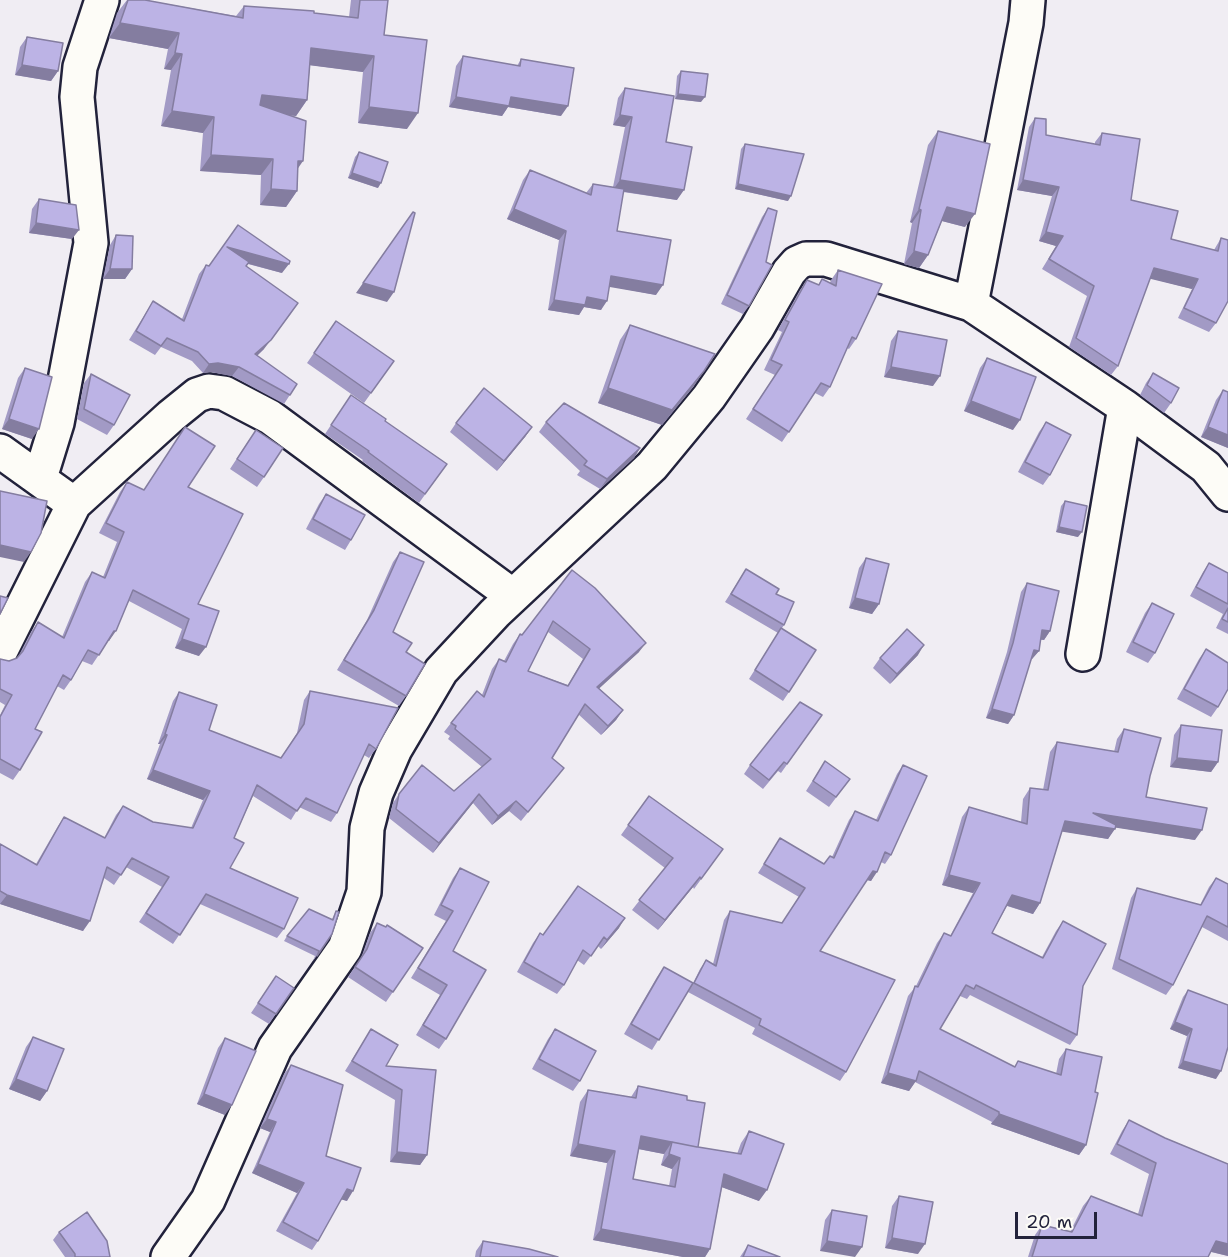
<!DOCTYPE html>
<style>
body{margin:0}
#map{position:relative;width:1228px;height:1257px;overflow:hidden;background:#f0edf3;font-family:"Shantell Sans",sans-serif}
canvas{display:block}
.scale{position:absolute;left:1015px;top:1212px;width:82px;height:27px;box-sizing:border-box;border:3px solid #22223b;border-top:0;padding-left:8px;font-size:18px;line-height:21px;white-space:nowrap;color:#22223b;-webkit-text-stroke:4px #fdfcf7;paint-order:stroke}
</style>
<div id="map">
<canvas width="1228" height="1257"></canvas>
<div class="scale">20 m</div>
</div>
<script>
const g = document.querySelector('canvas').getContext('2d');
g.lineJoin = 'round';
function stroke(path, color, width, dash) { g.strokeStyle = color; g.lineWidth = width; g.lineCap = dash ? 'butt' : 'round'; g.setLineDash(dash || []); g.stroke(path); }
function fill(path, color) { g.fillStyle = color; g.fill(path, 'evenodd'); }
const minor = new Path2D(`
 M 1028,0 L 1026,23 L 971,304 L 1125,407 L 1206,467 L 1228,494
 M 0,451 L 74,504 L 171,416 L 197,395 L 209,391 L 224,393 L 270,417 L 513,596
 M 40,478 L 57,423 L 91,243 L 77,97 L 80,67 L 102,0
 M 0,652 L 74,504
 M 1083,654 L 1125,407
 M 168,1257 L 208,1200 L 275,1048 L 345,948 L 364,892 L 367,828 L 376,793 L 395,749 L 441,671 L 495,613 L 652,466 L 709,397 L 757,328 L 789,272 L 797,263 L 806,259 L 826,259 L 971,304`);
const wall = new Path2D(`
 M 127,0 L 145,0 L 236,16 L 244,6 L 349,17 L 351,0 L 388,0 L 384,35 L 407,129 L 358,123 L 363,72 L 310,65 L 307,100 L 296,116 L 290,115 L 298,169 L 297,191 L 286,207 L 260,205 L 261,175 L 200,171 L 203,133 L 161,126 L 171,70 L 164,69 L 168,49 L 109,38 L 117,13 Z
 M 27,37 L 58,71 L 51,81 L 15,75 L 20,47 Z
 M 463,56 L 517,66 L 521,59 L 561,116 L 508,107 L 502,116 L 449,107 L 456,66 Z
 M 681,71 L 701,102 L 675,99 L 677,76 Z
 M 625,88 L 666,142 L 677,200 L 623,192 L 617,231 L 656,295 L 609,286 L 601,310 L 584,307 L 579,315 L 548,310 L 559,240 L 507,219 L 523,180 L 530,170 L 586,193 L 593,184 L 613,187 L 625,127 L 613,125 L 618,98 Z
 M 1035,118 L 1046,135 L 1095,144 L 1095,142 L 1102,133 L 1131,200 L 1171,239 L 1214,250 L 1221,238 L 1216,323 L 1209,332 L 1178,318 L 1192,289 L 1150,278 L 1118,366 L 1111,375 L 1069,347 L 1087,296 L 1042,269 L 1056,246 L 1039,241 L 1052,196 L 1017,190 L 1029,127 Z
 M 938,131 L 965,227 L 942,221 L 928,255 L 919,268 L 904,264 L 912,223 L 910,222 L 928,145 Z
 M 745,144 L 788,201 L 735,189 L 741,149 Z
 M 359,152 L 378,188 L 348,178 L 355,157 Z
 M 39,199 L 72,239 L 29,233 L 32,209 Z
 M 768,208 L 749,306 L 743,314 L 721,304 L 762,217 Z
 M 238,225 L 282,273 L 248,264 L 246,266 L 264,349 L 257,356 L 297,384 L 284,404 L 232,376 L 211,372 L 203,373 L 192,361 L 161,347 L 155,355 L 129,340 L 153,301 L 182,319 L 199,274 L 206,265 L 209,266 Z
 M 116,235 L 132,269 L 125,279 L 103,279 L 110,245 Z
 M 838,270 L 856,339 L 849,349 L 847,348 L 830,387 L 823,397 L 815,393 L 782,442 L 746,419 L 775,375 L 764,370 L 782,332 L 778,330 L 800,290 L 807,280 L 818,285 L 822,279 L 830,283 L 831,280 Z
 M 336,321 L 394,361 L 364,403 L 307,363 Z
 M 630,325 L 694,386 L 662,425 L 598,403 L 620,340 Z
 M 898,331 L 933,386 L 884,377 L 891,341 Z
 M 987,358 L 1013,430 L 964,411 L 980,368 Z
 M 25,368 L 32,439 L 2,429 L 18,378 Z
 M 1153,373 L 1171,403 L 1164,413 L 1140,395 L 1146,383 Z
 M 91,374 L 114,425 L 107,435 L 77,419 L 84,383 Z
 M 1223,390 L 1228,448 L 1201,437 L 1216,400 Z
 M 351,395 L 385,421 L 447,464 L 419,503 L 362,461 L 363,460 L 325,434 Z
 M 546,422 L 640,448 L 634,458 L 600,489 L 577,475 L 580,471 L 539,432 Z
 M 1046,422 L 1050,475 L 1043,485 L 1018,472 L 1039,432 Z
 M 456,423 L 532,427 L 525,437 L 497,471 L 450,432 Z
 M 185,427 L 188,487 L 198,604 L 199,656 L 175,648 L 182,629 L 129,601 L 109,641 L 108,641 L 92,665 L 82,661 L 71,680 L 64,690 L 57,686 L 35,729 L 20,770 L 13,780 L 0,773 L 0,715 L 5,705 L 0,702 L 0,659 L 9,661 L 17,658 L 19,655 L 31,632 L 38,622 L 62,637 L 85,582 L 92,572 L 103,577 L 117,542 L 99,533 L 120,492 L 127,482 L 144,490 Z
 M 249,440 L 264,477 L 257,487 L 230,469 Z
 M 326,494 L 351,540 L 345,550 L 306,529 L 319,504 Z
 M 1065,501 L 1078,537 L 1056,532 L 1061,506 Z
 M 400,552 L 393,632 L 406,652 L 406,696 L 399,706 L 337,670 L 367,620 L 393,562 Z
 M 866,558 L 879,604 L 872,614 L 849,608 L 859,568 Z
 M 1209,563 L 1228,573 L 1228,634 L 1216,628 L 1223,614 L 1190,596 L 1203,572 Z
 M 746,569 L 776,594 L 784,625 L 782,628 L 789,692 L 783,701 L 749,679 L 778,633 L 725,602 Z
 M 572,570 L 639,652 L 599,688 L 623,710 L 616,720 L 601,735 L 578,714 L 552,758 L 557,777 L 521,821 L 509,811 L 492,825 L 473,803 L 433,853 L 389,818 L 393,803 L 399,794 L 454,791 L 482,767 L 448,739 L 450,736 L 444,732 L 451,723 L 482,695 L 492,669 L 499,659 L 504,661 L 513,644 L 520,634 L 522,635 ZM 548,632 L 583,659 L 568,685 L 528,671 Z
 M 1027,583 L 1050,631 L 1044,640 L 1040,640 L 1039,651 L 1032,659 L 1031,659 L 1014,715 L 1008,724 L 986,718 L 1007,652 L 1021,592 Z
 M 1152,603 L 1155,653 L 1148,663 L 1126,652 L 1145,613 Z
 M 1206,649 L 1218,707 L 1211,717 L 1177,699 L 1199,659 Z
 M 918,655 L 890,684 L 873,668 L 880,658 Z
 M 310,691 L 376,749 L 369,758 L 364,755 L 337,813 L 331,822 L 299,807 L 291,820 L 253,796 L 234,838 L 230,868 L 284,929 L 277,938 L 200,904 L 173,944 L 139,922 L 162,887 L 126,867 L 114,885 L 104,878 L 83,931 L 0,904 L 0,844 L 36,864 L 58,826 L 64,817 L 104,838 L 116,815 L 123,806 L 153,822 L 191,828 L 203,800 L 147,779 L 160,744 L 158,744 L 173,701 L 179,692 L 209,730 L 281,758 L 297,733 L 304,700 Z
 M 822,715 L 781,773 L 778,771 L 763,789 L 744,774 L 750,765 Z
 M 1181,725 L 1218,762 L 1211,772 L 1170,767 L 1174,735 Z
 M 1124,729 L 1150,776 L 1146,797 L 1195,840 L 1115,827 L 1108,839 L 1062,831 L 1040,903 L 1033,914 L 1007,906 L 992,933 L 1042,957 L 1056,931 L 1063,921 L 1083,986 L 1077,1035 L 1070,1045 L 970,995 L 967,999 L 960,996 L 940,1029 L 1014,1067 L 1018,1061 L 1056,1074 L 1059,1059 L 1066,1049 L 1095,1092 L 1086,1145 L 1079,1155 L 991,1124 L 992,1122 L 915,1082 L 909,1091 L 881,1083 L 908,996 L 916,986 L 937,943 L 944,933 L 950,936 L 973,893 L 942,885 L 962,817 L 969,807 L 1021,822 L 1023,799 L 1030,788 L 1043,790 L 1050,752 L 1057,742 L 1114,752 L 1117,739 Z
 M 825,761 L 850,779 L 829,807 L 806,791 Z
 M 903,765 L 891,855 L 885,864 L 881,862 L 871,881 L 867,880 L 820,951 L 846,1072 L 840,1081 L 752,1034 L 755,1028 L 688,992 L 652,1050 L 624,1034 L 657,977 L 664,967 L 693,983 L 700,969 L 706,960 L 713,964 L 724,920 L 730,911 L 782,923 L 799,897 L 758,873 L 780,838 L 824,864 L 832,857 L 849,820 L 855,811 L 876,820 L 897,774 Z
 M 649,796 L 723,849 L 694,889 L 693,887 L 658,930 L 632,910 L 665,868 L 621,835 Z
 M 460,868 L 446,1039 L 439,1049 L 416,1035 L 440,995 L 411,978 L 446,921 L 434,915 L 453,878 Z
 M 1216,878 L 1228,884 L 1228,941 L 1202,927 L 1173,985 L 1166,995 L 1112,969 L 1131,898 L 1137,888 L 1200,905 L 1209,887 Z
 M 336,911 L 332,934 L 313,961 L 315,956 L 284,941 L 287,936 L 332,919 Z
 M 377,923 L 386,927 L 423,948 L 386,1002 L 348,977 L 361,958 L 370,933 Z
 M 619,928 L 601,949 L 598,946 L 584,965 L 577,960 L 564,985 L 557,994 L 517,972 L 533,943 L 540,933 L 543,935 Z
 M 276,976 L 294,988 L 269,1024 L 251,1013 Z
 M 1188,990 L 1216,1079 L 1178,1068 L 1187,1036 L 1170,1029 L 1183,997 Z
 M 371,1029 L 386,1066 L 436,1070 L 427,1155 L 420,1165 L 390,1162 L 395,1100 L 345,1071 Z
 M 555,1029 L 580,1081 L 573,1091 L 532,1069 L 548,1039 Z
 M 33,1037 L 47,1091 L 40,1101 L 9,1089 L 26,1047 Z
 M 225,1038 L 225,1115 L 197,1104 L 218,1048 Z
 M 291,1065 L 326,1156 L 347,1201 L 341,1199 L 318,1241 L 312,1250 L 276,1231 L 297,1193 L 252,1173 L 270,1132 L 260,1128 L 284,1074 Z
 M 638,1086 L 687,1100 L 698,1147 L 737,1154 L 741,1143 L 749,1131 L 759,1201 L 722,1187 L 710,1249 L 705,1257 L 683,1257 L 593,1240 L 607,1163 L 570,1156 L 580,1102 L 588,1090 L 631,1097 ZM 639,1149 L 664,1154 L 661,1165 L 672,1169 L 669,1186 L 633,1179 Z
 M 1129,1120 L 1165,1138 L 1228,1164 L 1228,1256 L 1211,1252 L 1208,1257 L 1028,1257 L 1035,1235 L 1042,1225 L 1070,1232 L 1083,1206 L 1091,1196 L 1138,1214 L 1149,1174 L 1110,1154 L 1122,1131 Z
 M 899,1196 L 918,1254 L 885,1248 L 892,1206 Z
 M 832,1210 L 862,1247 L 820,1251 L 825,1220 Z
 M 59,1232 L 110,1257 L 65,1257 L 53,1240 Z
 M 483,1241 L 558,1257 L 475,1257 L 476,1251 Z
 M 748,1245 L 780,1257 L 740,1257 Z`);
const shadedWall = new Path2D(`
 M 120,23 L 179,33 L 168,49 L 109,38 Z
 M 311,48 L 374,56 L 363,72 L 300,64 Z
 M 175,53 L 182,54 L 171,70 L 164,69 Z
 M 22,65 L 58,71 L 51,81 L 15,75 Z
 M 678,94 L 705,97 L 701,102 L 675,99 Z
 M 262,95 L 307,100 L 296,116 L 251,111 Z
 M 456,97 L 511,97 L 568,106 L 561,116 L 508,107 L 502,116 L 449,107 Z
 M 369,107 L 418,113 L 407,129 L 358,123 Z
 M 172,111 L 214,117 L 203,133 L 161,126 Z
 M 620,115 L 632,117 L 625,127 L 613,125 Z
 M 211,155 L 273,159 L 261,175 L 200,171 Z
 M 298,161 L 303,161 L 292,177 Z
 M 352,173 L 381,183 L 378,188 L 348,178 Z
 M 620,180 L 684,190 L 677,200 L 613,190 Z
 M 1023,180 L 1059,187 L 1052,196 L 1017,190 Z
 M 738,184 L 791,196 L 788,201 L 735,189 Z
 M 271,189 L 297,191 L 286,207 L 260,205 Z
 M 947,207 L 975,214 L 965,227 L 938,220 Z
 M 514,209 L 566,231 L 559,240 L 507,219 Z
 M 919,209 L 921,210 L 912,223 L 910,222 Z
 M 36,223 L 79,230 L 72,239 L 29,233 Z
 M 1046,232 L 1063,236 L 1056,246 L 1039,241 Z
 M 227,247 L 289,264 L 282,273 L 220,256 Z
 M 914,251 L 928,255 L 919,268 L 904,264 Z
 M 1154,268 L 1198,279 L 1192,289 L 1147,278 Z
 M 110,269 L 132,269 L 125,279 L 103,279 Z
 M 611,276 L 663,285 L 656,295 L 604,286 Z
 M 363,283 L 394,292 L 387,302 L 356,293 Z
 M 587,297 L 607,301 L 601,310 L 584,307 L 579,315 L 548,310 L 554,300 Z
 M 292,312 L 264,349 L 249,363 L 255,354 Z
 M 218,363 L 239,367 L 232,376 L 211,372 L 203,373 L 209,364 Z
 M 891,367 L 940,376 L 933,386 L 884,377 Z
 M 704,371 L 694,386 L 662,425 L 598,403 L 608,388 Z
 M 971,401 L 1020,420 L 1013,430 L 964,411 Z
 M 9,419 L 39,429 L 32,439 L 2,429 Z
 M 532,427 L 525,437 L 497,471 L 504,461 Z
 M 1208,427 L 1228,435 L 1228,448 L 1201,437 Z
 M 640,448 L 634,458 L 600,489 L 607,479 Z
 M 1059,527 L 1082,532 L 1078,537 L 1056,532 Z
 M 0,545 L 31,552 L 24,562 L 0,557 Z
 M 855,598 L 879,604 L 872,614 L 849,608 Z
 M 1042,630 L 1050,631 L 1044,640 L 1036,638 Z
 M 114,631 L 116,631 L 109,641 L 107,641 Z
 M 182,639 L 206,647 L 199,656 L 175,648 Z
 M 646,643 L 639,652 L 591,696 L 597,687 Z
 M 924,645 L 918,655 L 890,684 L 897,674 Z
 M 1034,650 L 1039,651 L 1032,659 L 1028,659 Z
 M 992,709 L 1014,715 L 1008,724 L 986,718 Z
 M 623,710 L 616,720 L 601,735 L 608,726 Z
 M 165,734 L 167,735 L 160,744 L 158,744 Z
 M 1177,758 L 1218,762 L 1211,772 L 1170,767 Z
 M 153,770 L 210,791 L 203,800 L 147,779 Z
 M 479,794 L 473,803 L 433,853 L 439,843 Z
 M 516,801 L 509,811 L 492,825 L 498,816 Z
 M 1093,813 L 1202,830 L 1195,840 L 1086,823 Z
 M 1065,821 L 1115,829 L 1108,839 L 1058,831 Z
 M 873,871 L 877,872 L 871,881 L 867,880 Z
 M 949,875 L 980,883 L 973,893 L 942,885 Z
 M 700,877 L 693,887 L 658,930 L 665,920 Z
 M 7,895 L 90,921 L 83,931 L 0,904 Z
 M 1012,895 L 1040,903 L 1033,914 L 1005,905 Z
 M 625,918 L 619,928 L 601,949 L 607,940 Z
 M 1175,1022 L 1192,1029 L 1187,1036 L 1170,1029 Z
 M 1183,1061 L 1221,1071 L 1216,1079 L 1178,1068 Z
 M 888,1073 L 916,1081 L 909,1091 L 881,1083 Z
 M 16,1079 L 47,1091 L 40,1101 L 9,1089 Z
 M 204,1094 L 232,1105 L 225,1115 L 197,1104 Z
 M 999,1114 L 1086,1145 L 1079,1155 L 991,1124 Z
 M 267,1119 L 276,1122 L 270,1132 L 260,1128 Z
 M 641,1136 L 697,1147 L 680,1158 L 672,1169 L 661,1165 L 669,1154 L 672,1142 L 664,1154 L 633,1148 Z
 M 578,1144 L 615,1151 L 607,1163 L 570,1156 Z
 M 397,1152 L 427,1155 L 420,1165 L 390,1162 Z
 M 258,1164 L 304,1183 L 297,1193 L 252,1173 Z
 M 724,1174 L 767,1190 L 759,1201 L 716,1185 Z
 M 347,1189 L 353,1191 L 347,1201 L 340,1199 Z
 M 601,1229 L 710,1249 L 705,1257 L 683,1257 L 593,1240 Z
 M 892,1238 L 925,1244 L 918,1254 L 885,1248 Z
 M 827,1241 L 862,1247 L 855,1257 L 820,1251 Z
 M 1216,1241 L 1228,1244 L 1228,1256 L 1208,1251 Z`);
const building = new Path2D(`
 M 128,0 L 145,0 L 243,18 L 244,6 L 314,11 L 314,13 L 358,18 L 360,0 L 388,0 L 384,35 L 427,40 L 418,113 L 369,107 L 374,56 L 311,48 L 307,100 L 262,95 L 260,105 L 306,121 L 303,161 L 298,161 L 297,191 L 271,189 L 273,159 L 211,155 L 214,117 L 172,111 L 182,54 L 175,53 L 179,33 L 120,23 Z
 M 27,37 L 63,43 L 58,71 L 22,65 Z
 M 463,56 L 520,66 L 521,59 L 574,68 L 568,106 L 511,97 L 509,106 L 456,97 Z
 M 681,71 L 708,74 L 705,97 L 678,94 Z
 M 625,88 L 674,96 L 666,142 L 692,147 L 684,190 L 620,180 L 632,117 L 620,115 Z
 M 1035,118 L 1046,119 L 1046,135 L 1100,145 L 1102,133 L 1140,139 L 1131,200 L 1178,211 L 1171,239 L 1218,251 L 1221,238 L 1228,240 L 1228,301 L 1216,323 L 1184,308 L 1198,279 L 1154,268 L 1118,366 L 1076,338 L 1094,286 L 1049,259 L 1063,236 L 1046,232 L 1059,187 L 1023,180 Z
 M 938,131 L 990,144 L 975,214 L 947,207 L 928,255 L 914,251 L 921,210 L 919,209 Z
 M 745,144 L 804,154 L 791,196 L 738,184 Z
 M 359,152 L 388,162 L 381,183 L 352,173 Z
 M 530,170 L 591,195 L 593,184 L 624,189 L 617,231 L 671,240 L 663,285 L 611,276 L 607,301 L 587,297 L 585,305 L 554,300 L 566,231 L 514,209 Z
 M 39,199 L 76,205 L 79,230 L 36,223 Z
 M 768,208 L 777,211 L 766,262 L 772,265 L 749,306 L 727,295 Z
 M 413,212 L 415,213 L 394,292 L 363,283 Z
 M 238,225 L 290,261 L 289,264 L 227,247 L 249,262 L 246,266 L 298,303 L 271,340 L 255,354 L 297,384 L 290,395 L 239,367 L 218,363 L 209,364 L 198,352 L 167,338 L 161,346 L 136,331 L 153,301 L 184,321 L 206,265 L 209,266 Z
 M 116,235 L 133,236 L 132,269 L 110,269 Z
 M 838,270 L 882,284 L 856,339 L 852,337 L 830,387 L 821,383 L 789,432 L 753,409 L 782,365 L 771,360 L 789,322 L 785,320 L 807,280 L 819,285 L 822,279 L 836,286 Z
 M 336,321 L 394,361 L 371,393 L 314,353 Z
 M 630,325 L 715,354 L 704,371 L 672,410 L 608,388 Z
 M 898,331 L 947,340 L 940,376 L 891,367 Z
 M 987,358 L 1036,377 L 1020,420 L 971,401 Z
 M 25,368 L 52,377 L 39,429 L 9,419 Z
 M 1153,373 L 1179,388 L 1171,403 L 1147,385 Z
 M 91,374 L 130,395 L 114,425 L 84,409 Z
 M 484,388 L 532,427 L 504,461 L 456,423 Z
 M 1223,390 L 1228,392 L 1228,435 L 1208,427 Z
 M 351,395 L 386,419 L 385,421 L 447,464 L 425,494 L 368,452 L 369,451 L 331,425 Z
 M 564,403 L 640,448 L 607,479 L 584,465 L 587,461 L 546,422 Z
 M 1046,422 L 1071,435 L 1050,475 L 1025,462 Z
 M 185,427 L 215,446 L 188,487 L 243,514 L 198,604 L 219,611 L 206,647 L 182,639 L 189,619 L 133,590 L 116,631 L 114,631 L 99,655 L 88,650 L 71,680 L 63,675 L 35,729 L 42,732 L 20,770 L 0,759 L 0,717 L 12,695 L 0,689 L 0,659 L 9,661 L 17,658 L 23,651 L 38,622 L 64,638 L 92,572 L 105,578 L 124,532 L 106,523 L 127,482 L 144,490 Z
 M 256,430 L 283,448 L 264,477 L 237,459 Z
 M 0,491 L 47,501 L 41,533 L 31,552 L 0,545 Z
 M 326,494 L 365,515 L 351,540 L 313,519 Z
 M 1065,501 L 1087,506 L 1082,532 L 1059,527 Z
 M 400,552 L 424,562 L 393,632 L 412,643 L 406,652 L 425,664 L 406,696 L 344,660 L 374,610 Z
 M 866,558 L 889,564 L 879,604 L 855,598 Z
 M 1209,563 L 1228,573 L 1228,604 L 1196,587 Z
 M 746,569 L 779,589 L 776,594 L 794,602 L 784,625 L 731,594 Z
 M 572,570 L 595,588 L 646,643 L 597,687 L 623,710 L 608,726 L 585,704 L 552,758 L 564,768 L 528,812 L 516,801 L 498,816 L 479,794 L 439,843 L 396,809 L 399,794 L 422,765 L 454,791 L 491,759 L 455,729 L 456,726 L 451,723 L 477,691 L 484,697 L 499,659 L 506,662 L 520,634 L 522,635 ZM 553,621 L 590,649 L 568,686 L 528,671 Z
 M 1027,583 L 1059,591 L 1050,631 L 1042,630 L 1039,651 L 1034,650 L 1014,715 L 992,709 L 1013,643 Z
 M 0,596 L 8,598 L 0,614 Z
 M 1152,603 L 1174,614 L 1155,653 L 1133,642 Z
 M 1228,608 L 1228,622 L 1222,619 Z
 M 781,628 L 816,650 L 789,692 L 755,670 Z
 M 907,629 L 924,645 L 897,674 L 880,658 Z
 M 1206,649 L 1228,663 L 1228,689 L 1218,707 L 1184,689 Z
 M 310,691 L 398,708 L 376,749 L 369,744 L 337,813 L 306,798 L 297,811 L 257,785 L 234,838 L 244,843 L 230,868 L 298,898 L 284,929 L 206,894 L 180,935 L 146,913 L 169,877 L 132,858 L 121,875 L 107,867 L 90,921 L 7,895 L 0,891 L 0,844 L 37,865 L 64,817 L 105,838 L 123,806 L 153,822 L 193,828 L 210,791 L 153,770 L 167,735 L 165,734 L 179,692 L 217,705 L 209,730 L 281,758 L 304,724 Z
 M 800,702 L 822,715 L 787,764 L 784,762 L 769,780 L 750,765 Z
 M 1181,725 L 1222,730 L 1218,762 L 1177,758 Z
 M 1124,729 L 1161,738 L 1150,776 L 1146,797 L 1207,808 L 1202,830 L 1093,813 L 1116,825 L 1115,829 L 1065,821 L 1040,903 L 1012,895 L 992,933 L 1043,958 L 1063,921 L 1106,944 L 1083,986 L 1077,1035 L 976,985 L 974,989 L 966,985 L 940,1029 L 1015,1067 L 1018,1061 L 1061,1075 L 1066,1049 L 1102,1057 L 1095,1092 L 1098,1093 L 1086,1145 L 999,1114 L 999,1112 L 919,1071 L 916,1081 L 888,1073 L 915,986 L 918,987 L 944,933 L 951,936 L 980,883 L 949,875 L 969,807 L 1027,824 L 1030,788 L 1048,790 L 1057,742 L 1118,752 Z
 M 825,761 L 850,779 L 836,797 L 813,781 Z
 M 903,765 L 927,776 L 891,855 L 885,852 L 877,872 L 873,871 L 820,951 L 895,980 L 846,1072 L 759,1025 L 761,1019 L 694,983 L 706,960 L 716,966 L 730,911 L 782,923 L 805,888 L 764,864 L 780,838 L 824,864 L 830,856 L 834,858 L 855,811 L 878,821 Z
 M 649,796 L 723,849 L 701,879 L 700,877 L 665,920 L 639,900 L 673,858 L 628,825 Z
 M 460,868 L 489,882 L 453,951 L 486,970 L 446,1039 L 423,1025 L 447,985 L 418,968 L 453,911 L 441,905 Z
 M 1216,878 L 1228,884 L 1228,927 L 1207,916 L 1173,985 L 1119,959 L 1137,888 L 1201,905 Z
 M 578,886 L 625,918 L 607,940 L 604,937 L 591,956 L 583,950 L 564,985 L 524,962 L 540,933 L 543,935 Z
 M 309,909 L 333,920 L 336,911 L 339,912 L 332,934 L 317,956 L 319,951 L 287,936 Z
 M 377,923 L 386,927 L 387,925 L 423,948 L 393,992 L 355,967 L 367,949 Z
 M 664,967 L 693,983 L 659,1040 L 631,1024 Z
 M 276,976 L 294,988 L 276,1014 L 258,1003 Z
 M 1188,990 L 1228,1005 L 1228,1047 L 1221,1071 L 1183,1061 L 1192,1029 L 1175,1022 Z
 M 371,1029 L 398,1045 L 386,1066 L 436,1070 L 427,1155 L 397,1152 L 402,1090 L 352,1061 Z
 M 555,1029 L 596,1051 L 580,1081 L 539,1059 Z
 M 33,1037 L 64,1049 L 47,1091 L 16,1079 Z
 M 225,1038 L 256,1051 L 232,1105 L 204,1094 Z
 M 291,1065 L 343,1085 L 326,1156 L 361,1168 L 353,1191 L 347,1189 L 318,1241 L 283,1222 L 304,1183 L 258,1164 L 276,1122 L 267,1119 Z
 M 638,1086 L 687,1096 L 687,1100 L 705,1103 L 698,1147 L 741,1154 L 749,1131 L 784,1144 L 767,1190 L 724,1174 L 710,1249 L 601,1229 L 615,1151 L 578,1144 L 588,1090 L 636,1098 ZM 641,1136 L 697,1147 L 672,1142 L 669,1154 L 680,1158 L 675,1187 L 633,1179 Z
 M 1129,1120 L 1165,1138 L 1228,1164 L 1228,1244 L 1216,1241 L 1208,1257 L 1032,1257 L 1042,1225 L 1072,1232 L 1091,1196 L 1142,1216 L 1156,1163 L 1117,1144 Z
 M 899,1196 L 933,1202 L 925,1244 L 892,1238 Z
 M 832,1210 L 867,1216 L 862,1247 L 827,1241 Z
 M 87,1212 L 107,1241 L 110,1257 L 75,1257 L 75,1254 L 59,1232 Z
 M 483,1241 L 529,1249 L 558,1257 L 480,1257 Z
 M 748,1245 L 780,1257 L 743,1257 Z`);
stroke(minor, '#22223b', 38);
stroke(minor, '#fdfcf7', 33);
fill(wall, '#a29ac5');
fill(shadedWall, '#847da0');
fill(building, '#bcb3e5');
stroke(building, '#847da0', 1.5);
</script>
